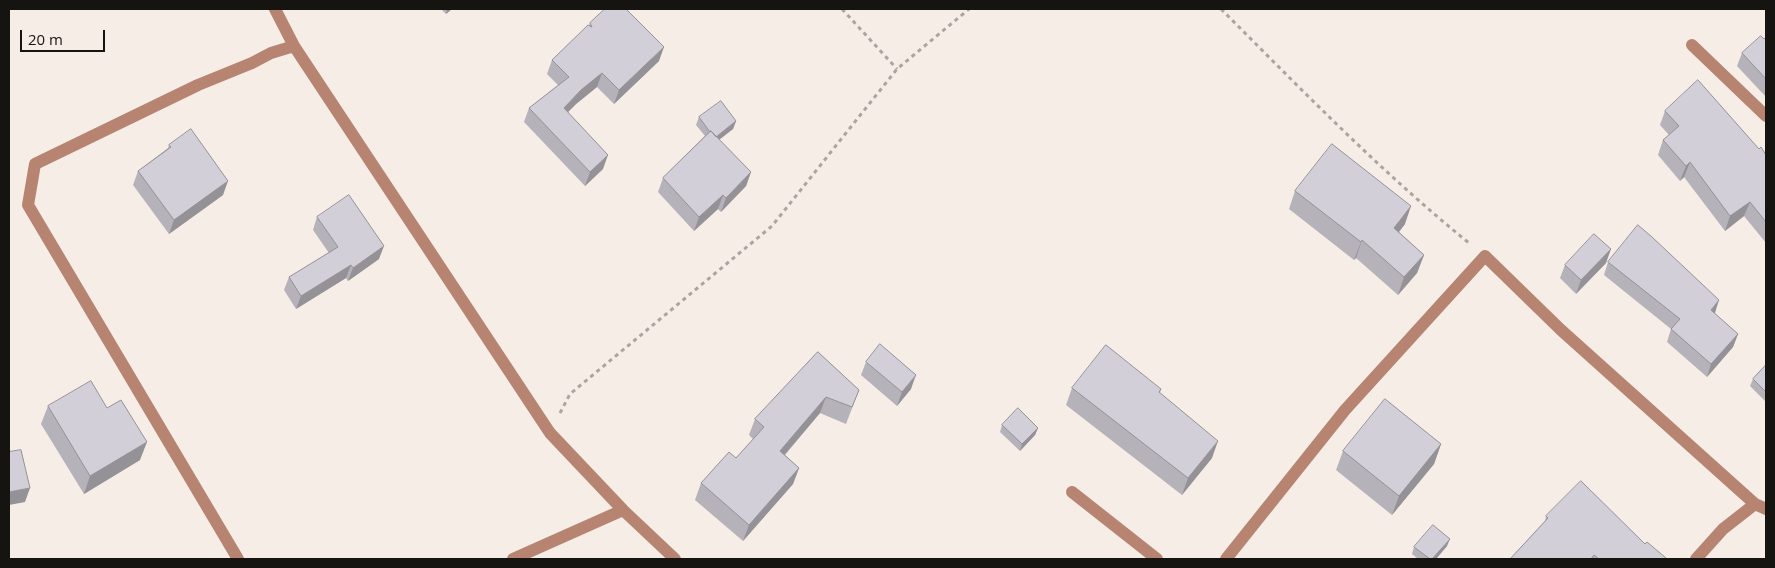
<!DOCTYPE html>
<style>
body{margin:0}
#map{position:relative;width:1775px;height:568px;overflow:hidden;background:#f5ede6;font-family:"Open Sans",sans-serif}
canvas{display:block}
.frame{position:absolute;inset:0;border:10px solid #161411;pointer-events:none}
.scale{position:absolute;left:20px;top:30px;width:85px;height:22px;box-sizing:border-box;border:2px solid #161411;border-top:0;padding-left:6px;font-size:15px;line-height:18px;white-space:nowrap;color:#161411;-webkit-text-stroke:4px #f5ede6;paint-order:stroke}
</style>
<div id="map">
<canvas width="1775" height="568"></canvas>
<div class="frame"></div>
<div class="scale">20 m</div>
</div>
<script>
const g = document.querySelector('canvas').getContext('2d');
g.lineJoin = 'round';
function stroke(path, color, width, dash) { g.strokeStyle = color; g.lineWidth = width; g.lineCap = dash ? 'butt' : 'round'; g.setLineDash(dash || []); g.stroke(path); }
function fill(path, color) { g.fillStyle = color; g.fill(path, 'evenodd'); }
const path = new Path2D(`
 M 842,9 L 897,69
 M 1221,9 C 1301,89 1380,171 1469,243
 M 560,413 L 570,394 L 772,226 L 897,69 L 969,9`);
const street = new Path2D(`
 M 275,9 L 294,46 L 550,433 L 623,510 L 675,559
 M 1692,45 L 1766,116
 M 1072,492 L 1157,559
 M 238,559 L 28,205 L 35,164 L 198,85 L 252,63 L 271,53 L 294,46
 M 513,559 L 623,510
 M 1226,559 L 1345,410 L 1485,256 L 1561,330 L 1755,504
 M 1696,559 L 1723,529 L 1755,504 L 1766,509`);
const wall = new Path2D(`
 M 441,9 L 452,9 L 446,14 Z
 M 590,23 L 659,61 L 614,104 L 597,87 L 576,104 L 568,112 L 603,169 L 585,186 L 524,122 L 529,108 L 558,85 L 547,74 L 552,60 L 589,26 Z
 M 1766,37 L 1766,97 L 1737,66 L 1742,53 Z
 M 1665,111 L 1759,149 L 1766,155 L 1766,243 L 1744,216 L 1725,231 L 1684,177 L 1680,181 L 1658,155 L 1663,140 L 1669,135 L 1660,125 Z
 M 699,117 L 736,121 L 733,129 L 719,140 L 751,172 L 746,186 L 721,212 L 718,209 L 694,231 L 658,192 L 663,178 L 705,136 L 696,125 Z
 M 169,145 L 223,195 L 169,234 L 133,185 L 138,171 L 168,148 Z
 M 1295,191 L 1405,224 L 1399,232 L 1424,255 L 1417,273 L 1398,295 L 1356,258 L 1354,260 L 1289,209 Z
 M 317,217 L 379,259 L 348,281 L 346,278 L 296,309 L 284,290 L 289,277 L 329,253 L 313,230 Z
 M 1608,262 L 1714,313 L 1738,334 L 1733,347 L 1707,377 L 1667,342 L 1671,329 L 1604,275 Z
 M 1606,263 L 1576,294 L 1560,278 L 1565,265 Z
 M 818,352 L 859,390 L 846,424 L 820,413 L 785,455 L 799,468 L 793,484 L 743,541 L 695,500 L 701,483 L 736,458 L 753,439 L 749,435 L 755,419 Z
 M 866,362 L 911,389 L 897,406 L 861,375 Z
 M 1766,365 L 1766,402 L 1750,386 L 1753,379 Z
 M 1072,388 L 1161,389 L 1160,393 L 1212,458 L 1182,495 L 1066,405 Z
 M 48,406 L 140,460 L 84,494 L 41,424 Z
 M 1002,425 L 1038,428 L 1035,435 L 1020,451 L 1000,432 Z
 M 1441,444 L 1434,464 L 1392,515 L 1336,470 L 1343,451 Z
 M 1546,516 L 1645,544 L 1665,559 L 1510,559 L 1545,521 Z
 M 1447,546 L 1436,559 L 1418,559 L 1412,554 L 1414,547 Z`);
const shadedWall = new Path2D(`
 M 447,9 L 452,9 L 446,14 Z
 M 664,47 L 659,61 L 614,104 L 619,90 Z
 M 602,73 L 597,87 L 576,104 L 559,121 L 564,108 L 581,90 Z
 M 736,121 L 733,129 L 712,145 L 714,138 Z
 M 608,155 L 603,169 L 585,186 L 590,172 Z
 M 1690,162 L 1684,177 L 1680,181 L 1686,166 Z
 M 751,172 L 746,186 L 721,212 L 726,198 Z
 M 228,181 L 223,195 L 169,234 L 174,220 Z
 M 723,195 L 718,209 L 694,231 L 699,217 Z
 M 1750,202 L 1744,216 L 1725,231 L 1730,216 Z
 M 1411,206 L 1405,224 L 1388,246 L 1394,228 Z
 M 1362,240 L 1356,258 L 1354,260 L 1361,242 Z
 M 384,246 L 379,259 L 348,281 L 353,268 Z
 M 1611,249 L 1606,263 L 1576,294 L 1581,280 Z
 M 1424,255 L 1417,273 L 1398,295 L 1404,277 Z
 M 351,265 L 346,278 L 296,309 L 301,296 Z
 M 1719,300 L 1715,313 L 1706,323 L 1711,310 Z
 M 1738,334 L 1733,347 L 1707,377 L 1711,364 Z
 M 916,375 L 911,389 L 897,406 L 902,392 Z
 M 826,397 L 820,413 L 774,467 L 780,451 Z
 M 1038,428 L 1035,435 L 1020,451 L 1022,444 Z
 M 1218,441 L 1212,458 L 1182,495 L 1188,478 Z
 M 147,442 L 140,460 L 84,494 L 90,476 Z
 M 1441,444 L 1434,464 L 1392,515 L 1399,496 Z
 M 799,468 L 793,484 L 743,541 L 749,525 Z
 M 30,488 L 25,502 L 9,505 L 9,492 Z
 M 1450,539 L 1447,546 L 1436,559 L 1432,559 Z`);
const building = new Path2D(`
 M 605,9 L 626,9 L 664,47 L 619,90 L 602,73 L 581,90 L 564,108 L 608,155 L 590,172 L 529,108 L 569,77 L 552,60 L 588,25 L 592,27 L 590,23 Z
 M 1761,36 L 1764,39 L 1766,37 L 1766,79 L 1742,53 Z
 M 1698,80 L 1759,149 L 1761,147 L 1766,155 L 1766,222 L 1750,202 L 1730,216 L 1690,162 L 1686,166 L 1663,140 L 1679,126 L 1665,111 Z
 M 721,101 L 736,121 L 716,137 L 711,131 L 710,132 L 699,117 Z
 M 191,129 L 228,181 L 174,220 L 138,171 L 171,147 L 169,145 Z
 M 711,131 L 751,172 L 726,198 L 723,195 L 699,217 L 663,178 Z
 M 1332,144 L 1411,206 L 1394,228 L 1424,255 L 1404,277 L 1362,240 L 1361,242 L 1295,191 Z
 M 349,195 L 384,246 L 353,268 L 351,265 L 301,296 L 289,277 L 338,247 L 317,217 Z
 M 1638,225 L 1652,237 L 1719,300 L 1711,310 L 1738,334 L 1711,364 L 1671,329 L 1680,319 L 1608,262 Z
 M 1594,234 L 1611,249 L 1581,280 L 1565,265 Z
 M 880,344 L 916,375 L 902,392 L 866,362 Z
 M 1106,345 L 1161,389 L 1159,392 L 1218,441 L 1188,478 L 1072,388 Z
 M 818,352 L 859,390 L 852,407 L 826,397 L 780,451 L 799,468 L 749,525 L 701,483 L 729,452 L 736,458 L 764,427 L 755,419 Z
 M 1766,365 L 1766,392 L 1753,379 Z
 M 91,381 L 107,408 L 121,400 L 147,442 L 90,476 L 48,406 Z
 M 1385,399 L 1441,444 L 1399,496 L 1343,451 Z
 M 1018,408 L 1038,428 L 1022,444 L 1002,425 Z
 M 21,450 L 30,488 L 9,492 L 9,452 Z
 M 1581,481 L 1645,544 L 1647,542 L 1666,558 L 1665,559 L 1599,559 L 1594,555 L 1591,559 L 1510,559 L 1548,518 L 1546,516 Z
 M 1433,525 L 1450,539 L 1432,559 L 1430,559 L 1414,547 Z`);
stroke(path, '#aba5a0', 3, [4, 4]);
stroke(street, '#b78471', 12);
fill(wall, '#b5b2ba');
fill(shadedWall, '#949197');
fill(building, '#d3cfd8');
stroke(building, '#949197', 1);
</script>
